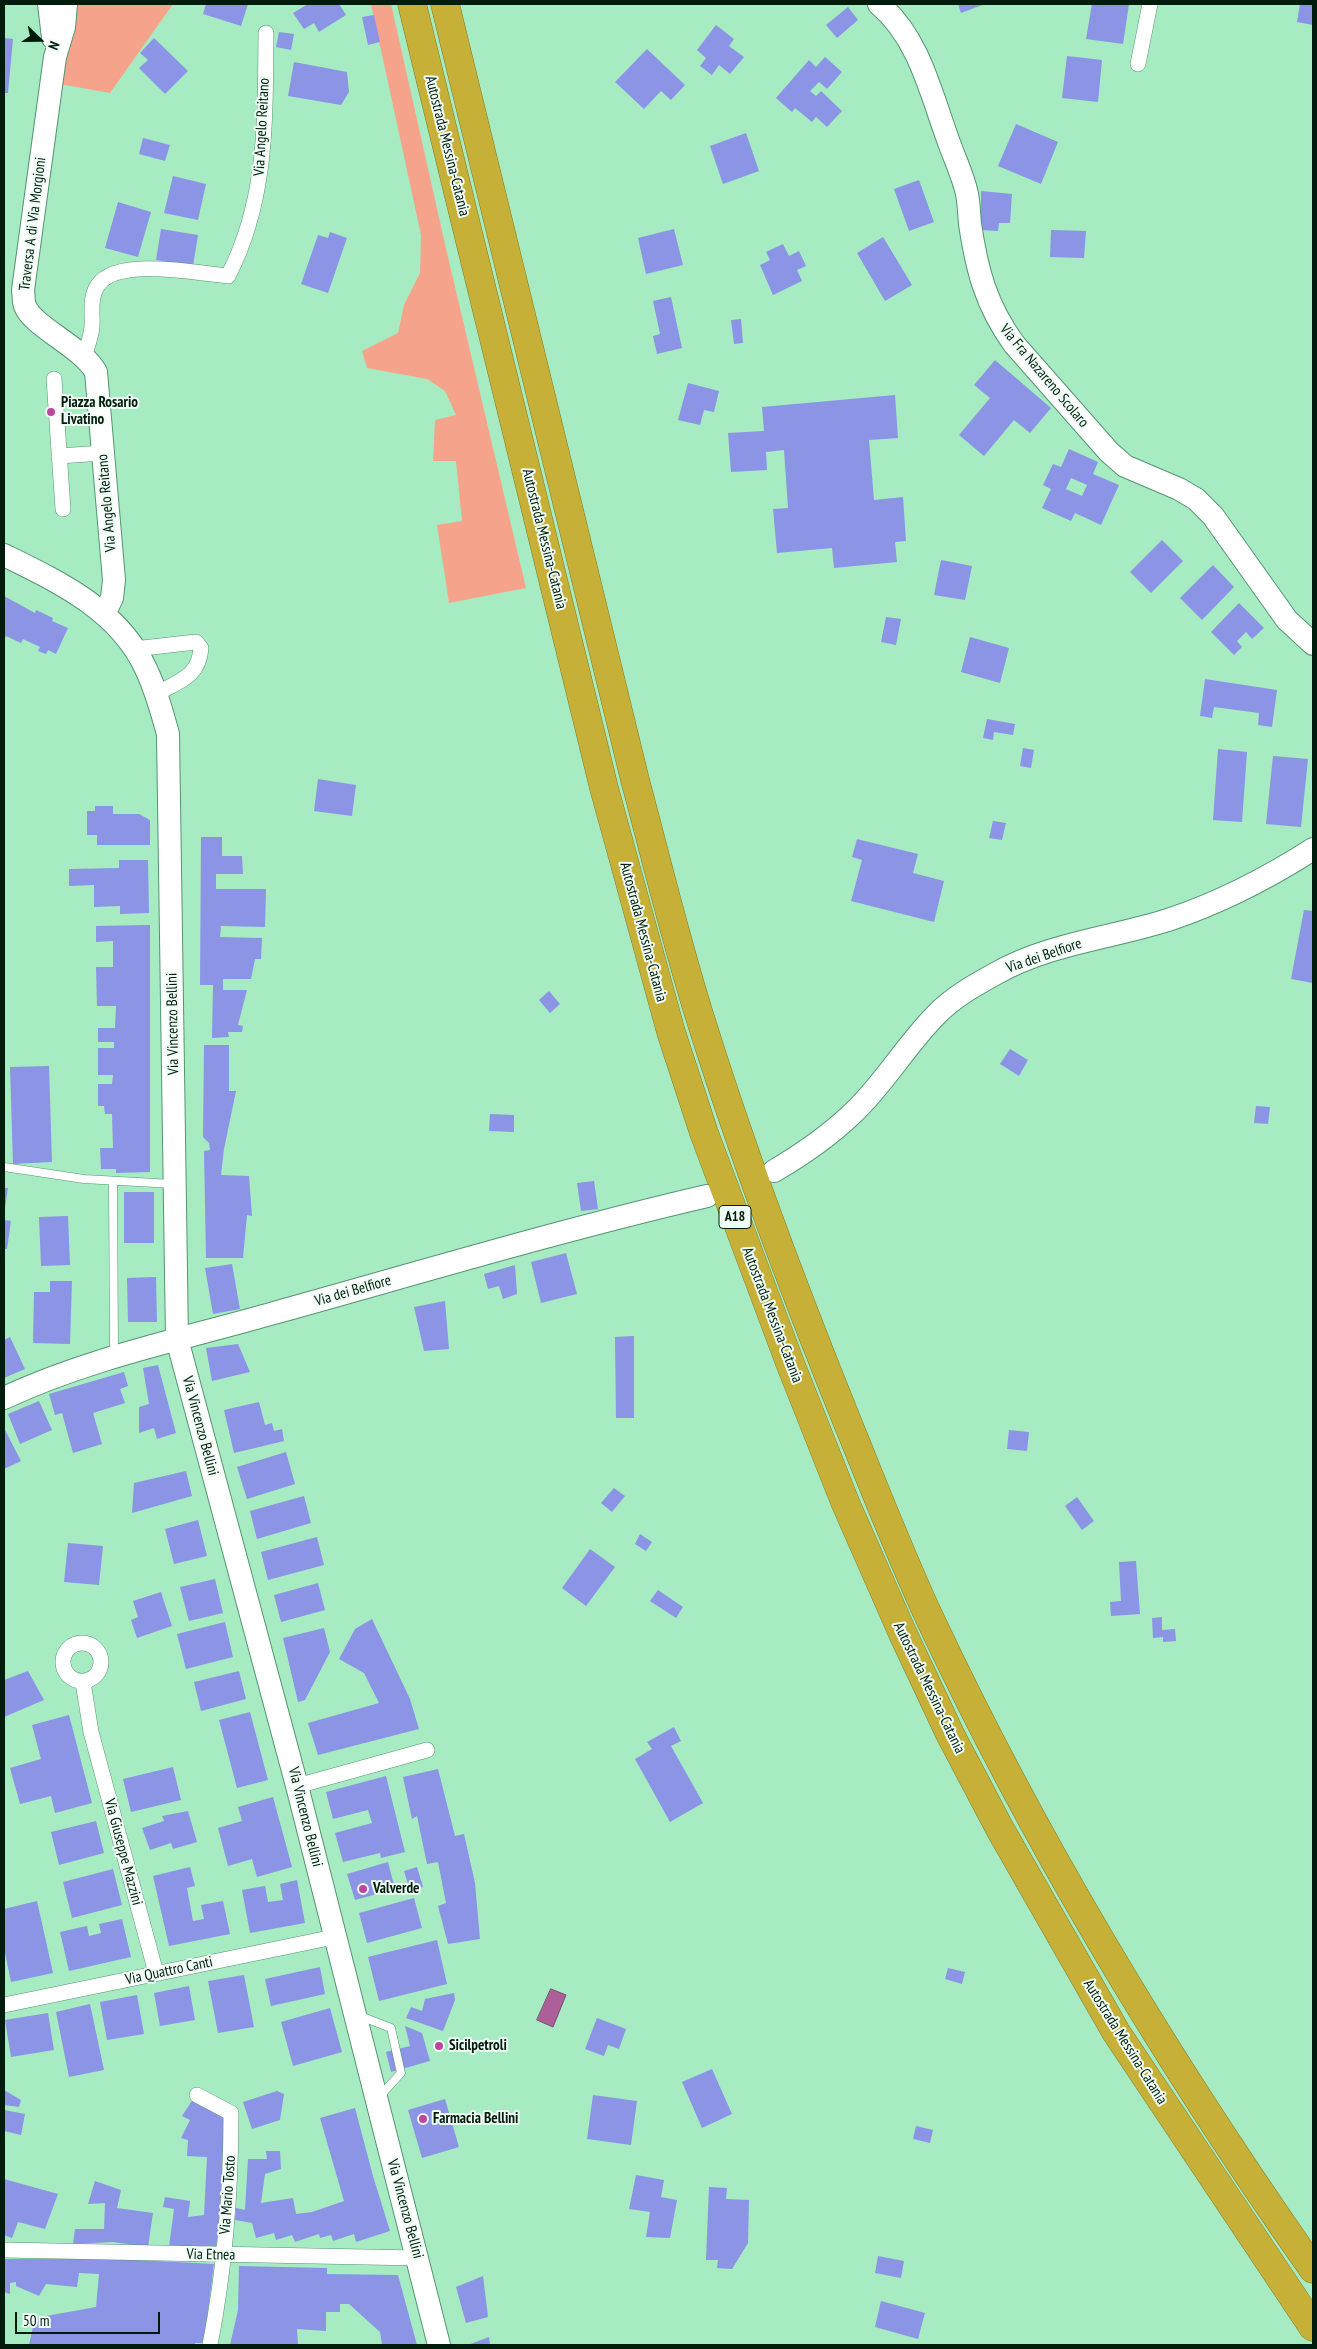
<!DOCTYPE html>
<style>
body{margin:0}
#map{position:relative;width:1317px;height:2349px;overflow:hidden;background:#a6ebc2;font-family:"PT Sans Narrow",sans-serif}
canvas{display:block}
.frame{position:absolute;inset:0;border:5px solid #011b0d;pointer-events:none}
.north{position:absolute;left:15px;top:15px;width:50px;height:50px;-webkit-text-stroke:4px #f0fdf5;paint-order:stroke;rotate:112deg;font-size:14px;font-weight:700;line-height:20px;text-align:center;color:#011b0d}
.north::after{content:'';display:block;margin:auto;width:18px;height:22px;background:#011b0d;clip-path:polygon(50% 0,100% 100%,50% 72%,0 100%)}
.scale{position:absolute;left:15px;top:2312px;width:145px;height:22px;box-sizing:border-box;border:2px solid #011b0d;border-top:0;padding-left:6px;font-size:15px;line-height:18px;white-space:nowrap;color:#011b0d;-webkit-text-stroke:4px #f0fdf5;paint-order:stroke}
</style>
<div id="map">
<canvas width="1317" height="2349"></canvas>
<div class="frame"></div>
<div class="north">N</div>
<div class="scale">50 m</div>
</div>
<script>
const g = document.querySelector('canvas').getContext('2d');
g.lineJoin = 'round';
function fill(path, color) { g.fillStyle = color; g.fill(path, 'evenodd'); }
function stroke(path, color, width, dash) { g.strokeStyle = color; g.lineWidth = width; g.lineCap = dash ? 'butt' : 'round'; g.setLineDash(dash || []); g.stroke(path); }
function label(font, color, halo, rows, align = 'center') {
  g.font = font + ' "PT Sans Narrow",sans-serif'; g.lineWidth = 4; g.setLineDash([]); g.textBaseline = 'middle'; g.strokeStyle = halo; g.fillStyle = color; for (const [text, x, y, turn = 0] of rows) {
    g.save(); g.translate(x, y); g.rotate((+turn || 0) * Math.PI / 180); g.textAlign = isNaN(turn) ? turn : align; if (halo) g.strokeText(text, 0, 0); g.fillText(text, 0, 0); g.restore();
  }
}
const green = new Path2D(`
 M 71,4 L 173,4 L 110,93 L 60,84 Z
 M 371,4 L 391,4 L 447,253 L 526,588 L 449,603 L 437,525 L 462,521 L 456,461 L 433,461 L 435,420 L 456,415 L 445,391 L 427,379 L 367,368 L 362,351 L 398,333 L 404,305 L 420,273 L 421,235 Z`);
const water = new Path2D(`
 M 551,1989 L 566,1995 L 553,2027 L 537,2020 Z`);
const building = new Path2D(`
 M 206,4 L 248,4 L 241,26 L 203,14 Z
 M 308,4 L 339,4 L 346,15 L 319,32 L 314,23 L 304,29 L 293,13 Z
 M 958,4 L 985,4 L 961,13 Z
 M 1092,4 L 1129,4 L 1123,44 L 1086,39 Z
 M 1300,4 L 1313,4 L 1313,25 L 1297,22 Z
 M 848,7 L 858,20 L 837,38 L 826,25 Z
 M 374,15 L 380,42 L 368,45 L 362,17 Z
 M 716,25 L 734,39 L 729,46 L 744,57 L 730,74 L 719,65 L 712,75 L 700,66 L 706,58 L 697,50 Z
 M 279,32 L 294,34 L 291,50 L 276,47 Z
 M 4,38 L 13,39 L 8,93 L 4,93 Z
 M 154,38 L 188,71 L 165,94 L 139,68 L 148,60 L 140,53 Z
 M 647,49 L 685,85 L 671,100 L 661,91 L 644,109 L 615,82 Z
 M 1067,56 L 1102,60 L 1098,102 L 1062,98 Z
 M 825,57 L 842,72 L 827,89 L 819,82 L 810,91 L 816,96 L 821,91 L 842,111 L 827,127 L 816,117 L 812,122 L 795,108 L 792,112 L 776,98 L 809,60 L 816,67 Z
 M 294,62 L 347,72 L 349,92 L 341,105 L 288,96 Z
 M 1016,124 L 1058,142 L 1041,184 L 998,166 Z
 M 746,133 L 759,171 L 723,184 L 710,146 Z
 M 143,138 L 170,145 L 165,161 L 139,154 Z
 M 173,176 L 206,184 L 198,220 L 164,213 Z
 M 919,180 L 934,222 L 909,231 L 894,189 Z
 M 981,191 L 1012,194 L 1010,223 L 999,223 L 998,231 L 981,230 Z
 M 118,202 L 151,212 L 138,257 L 105,248 Z
 M 161,229 L 198,235 L 193,266 L 156,260 Z
 M 674,229 L 683,265 L 646,274 L 638,238 Z
 M 1051,230 L 1086,231 L 1084,258 L 1050,257 Z
 M 330,232 L 347,238 L 328,293 L 301,284 L 318,235 L 328,238 Z
 M 883,237 L 912,285 L 885,301 L 857,253 Z
 M 783,244 L 789,256 L 799,251 L 806,266 L 797,270 L 802,281 L 773,295 L 760,265 L 770,260 L 766,252 Z
 M 671,297 L 682,348 L 657,354 L 653,336 L 660,334 L 653,301 Z
 M 741,319 L 743,343 L 734,344 L 731,320 Z
 M 995,360 L 1051,408 L 1030,433 L 1014,420 L 984,456 L 959,435 L 990,398 L 974,385 Z
 M 688,383 L 719,391 L 714,412 L 704,410 L 700,425 L 678,420 Z
 M 895,395 L 898,438 L 869,440 L 874,500 L 903,497 L 906,541 L 895,542 L 897,562 L 834,568 L 832,548 L 777,553 L 773,509 L 788,508 L 784,450 L 766,452 L 767,470 L 731,472 L 728,433 L 764,431 L 762,407 Z
 M 1069,449 L 1098,462 L 1093,474 L 1119,485 L 1101,525 L 1075,513 L 1071,521 L 1042,508 L 1051,489 L 1043,485 L 1053,464 L 1061,467 ZM 1071,478 L 1087,485 L 1082,496 L 1066,489 Z
 M 1162,540 L 1183,561 L 1151,593 L 1130,572 Z
 M 941,560 L 972,566 L 965,600 L 934,595 Z
 M 1213,565 L 1234,587 L 1202,620 L 1180,598 Z
 M 4,596 L 35,613 L 36,610 L 53,618 L 52,621 L 68,628 L 56,654 L 48,650 L 46,654 L 38,651 L 40,647 L 23,639 L 21,643 L 6,636 L 4,640 Z
 M 1239,603 L 1264,628 L 1252,639 L 1246,632 L 1237,641 L 1242,647 L 1234,655 L 1211,632 Z
 M 886,617 L 901,619 L 896,645 L 881,642 Z
 M 970,637 L 1009,648 L 1000,683 L 961,672 Z
 M 1205,679 L 1277,690 L 1272,727 L 1258,725 L 1259,713 L 1214,707 L 1212,718 L 1200,716 Z
 M 987,719 L 1015,724 L 1013,735 L 994,732 L 993,740 L 983,738 Z
 M 1023,748 L 1034,750 L 1031,768 L 1020,766 Z
 M 1218,749 L 1247,752 L 1242,822 L 1213,820 Z
 M 1273,756 L 1308,759 L 1301,827 L 1266,824 Z
 M 318,779 L 356,785 L 352,816 L 314,811 Z
 M 95,806 L 113,806 L 113,814 L 139,814 L 150,820 L 150,845 L 97,845 L 97,835 L 87,835 L 87,811 L 95,811 Z
 M 993,821 L 1006,823 L 1002,840 L 989,838 Z
 M 201,837 L 222,837 L 222,856 L 242,856 L 243,874 L 216,874 L 216,889 L 266,889 L 265,927 L 221,926 L 220,937 L 262,938 L 261,959 L 255,959 L 251,979 L 223,979 L 223,990 L 247,990 L 238,1025 L 243,1026 L 242,1032 L 228,1032 L 229,1037 L 212,1038 L 213,985 L 200,985 Z
 M 857,839 L 918,854 L 913,873 L 944,881 L 934,922 L 851,901 L 862,860 L 852,857 Z
 M 119,860 L 148,860 L 149,913 L 120,914 L 120,906 L 94,907 L 94,885 L 69,886 L 69,869 L 119,868 Z
 M 1304,910 L 1313,911 L 1313,983 L 1291,979 Z
 M 150,925 L 150,1172 L 116,1173 L 116,1169 L 101,1169 L 100,1148 L 113,1148 L 112,1114 L 105,1114 L 104,1106 L 98,1106 L 98,1084 L 112,1084 L 113,1075 L 98,1075 L 98,1048 L 114,1048 L 114,1042 L 98,1042 L 98,1028 L 115,1028 L 116,1006 L 97,1006 L 96,967 L 113,967 L 113,941 L 96,942 L 96,926 Z
 M 549,991 L 560,1004 L 550,1013 L 539,1000 Z
 M 204,1045 L 229,1045 L 229,1091 L 236,1091 L 224,1149 L 221,1175 L 249,1176 L 252,1216 L 247,1215 L 243,1258 L 206,1258 L 204,1151 L 210,1150 L 209,1143 L 203,1137 Z
 M 1010,1049 L 1028,1060 L 1019,1076 L 1000,1064 Z
 M 49,1066 L 52,1162 L 13,1164 L 10,1067 Z
 M 1256,1106 L 1270,1107 L 1268,1124 L 1254,1123 Z
 M 490,1114 L 514,1115 L 514,1132 L 489,1131 Z
 M 594,1181 L 598,1209 L 581,1211 L 577,1183 Z
 M 4,1188 L 8,1188 L 5,1208 L 4,1208 Z
 M 124,1192 L 154,1192 L 154,1243 L 124,1243 Z
 M 68,1216 L 70,1265 L 41,1266 L 39,1217 Z
 M 4,1220 L 11,1221 L 7,1249 L 4,1249 Z
 M 566,1253 L 577,1294 L 541,1303 L 531,1262 Z
 M 232,1264 L 240,1309 L 213,1314 L 205,1268 Z
 M 515,1265 L 517,1294 L 503,1299 L 499,1286 L 488,1289 L 484,1274 Z
 M 156,1277 L 157,1322 L 128,1322 L 127,1278 Z
 M 50,1281 L 72,1281 L 70,1344 L 33,1343 L 34,1292 L 50,1292 Z
 M 445,1301 L 449,1349 L 424,1351 L 414,1307 Z
 M 634,1336 L 634,1418 L 616,1418 L 615,1337 Z
 M 10,1337 L 25,1369 L 4,1378 L 4,1340 Z
 M 238,1344 L 250,1372 L 212,1381 L 206,1348 Z
 M 158,1365 L 176,1433 L 157,1439 L 154,1428 L 139,1433 L 139,1407 L 149,1404 L 143,1368 Z
 M 124,1372 L 128,1386 L 120,1389 L 125,1403 L 93,1413 L 102,1444 L 73,1453 L 62,1413 L 55,1415 L 49,1394 Z
 M 39,1401 L 52,1430 L 20,1444 L 8,1414 Z
 M 259,1402 L 265,1425 L 272,1423 L 274,1431 L 282,1429 L 284,1441 L 234,1453 L 224,1410 Z
 M 4,1428 L 21,1461 L 4,1469 Z
 M 1009,1430 L 1029,1432 L 1027,1451 L 1007,1449 Z
 M 286,1452 L 295,1484 L 247,1499 L 237,1467 Z
 M 186,1471 L 192,1496 L 132,1513 L 134,1483 Z
 M 614,1488 L 625,1496 L 612,1512 L 601,1503 Z
 M 304,1496 L 311,1523 L 257,1539 L 250,1511 Z
 M 1077,1497 L 1094,1521 L 1082,1530 L 1065,1506 Z
 M 198,1520 L 207,1556 L 174,1564 L 165,1529 Z
 M 640,1534 L 652,1542 L 646,1551 L 635,1544 Z
 M 317,1537 L 324,1565 L 268,1580 L 261,1552 Z
 M 68,1543 L 103,1546 L 99,1585 L 64,1582 Z
 M 590,1549 L 615,1567 L 586,1606 L 562,1588 Z
 M 1136,1561 L 1140,1614 L 1111,1616 L 1110,1602 L 1121,1601 L 1119,1562 Z
 M 215,1579 L 223,1613 L 189,1621 L 180,1587 Z
 M 318,1583 L 325,1610 L 281,1622 L 274,1595 Z
 M 658,1590 L 683,1607 L 676,1618 L 650,1601 Z
 M 161,1592 L 172,1626 L 137,1638 L 131,1620 L 138,1617 L 133,1601 Z
 M 1162,1617 L 1162,1630 L 1175,1629 L 1176,1641 L 1163,1642 L 1163,1637 L 1153,1638 L 1152,1618 Z
 M 372,1619 L 410,1699 L 419,1729 L 318,1755 L 308,1723 L 379,1703 L 364,1673 L 339,1659 L 355,1629 Z
 M 225,1622 L 233,1657 L 186,1669 L 177,1634 Z
 M 324,1628 L 330,1652 L 305,1700 L 298,1702 L 283,1638 Z
 M 28,1671 L 44,1700 L 4,1717 L 4,1680 Z
 M 239,1671 L 246,1699 L 201,1711 L 194,1682 Z
 M 250,1712 L 268,1780 L 237,1788 L 219,1720 Z
 M 69,1715 L 92,1803 L 55,1813 L 51,1796 L 20,1804 L 10,1768 L 41,1759 L 32,1725 Z
 M 674,1727 L 681,1741 L 671,1746 L 703,1803 L 670,1822 L 635,1759 L 652,1749 L 647,1742 Z
 M 173,1767 L 181,1800 L 131,1812 L 123,1779 Z
 M 438,1769 L 455,1836 L 464,1834 L 475,1883 L 480,1939 L 448,1944 L 438,1906 L 446,1903 L 438,1862 L 427,1864 L 417,1816 L 412,1819 L 403,1777 Z
 M 386,1776 L 405,1852 L 381,1858 L 380,1853 L 343,1862 L 335,1833 L 372,1823 L 368,1810 L 333,1819 L 326,1792 Z
 M 273,1797 L 292,1867 L 257,1877 L 252,1859 L 228,1866 L 218,1828 L 242,1821 L 238,1807 Z
 M 188,1811 L 197,1842 L 173,1849 L 171,1843 L 150,1850 L 142,1828 L 164,1821 L 162,1816 Z
 M 96,1821 L 104,1853 L 59,1865 L 51,1832 Z
 M 388,1862 L 395,1889 L 355,1900 L 347,1874 Z
 M 190,1867 L 195,1886 L 187,1888 L 193,1921 L 204,1919 L 201,1905 L 223,1901 L 230,1934 L 169,1946 L 153,1876 Z
 M 417,1867 L 423,1887 L 410,1891 L 404,1871 Z
 M 113,1869 L 122,1905 L 72,1918 L 63,1882 Z
 M 297,1880 L 305,1923 L 250,1933 L 242,1890 L 265,1886 L 268,1902 L 283,1900 L 280,1884 Z
 M 414,1898 L 422,1928 L 367,1943 L 359,1913 Z
 M 37,1901 L 53,1973 L 11,1982 L 4,1948 L 4,1909 Z
 M 122,1919 L 131,1957 L 69,1971 L 60,1932 L 87,1926 L 89,1936 L 101,1933 L 99,1924 Z
 M 437,1940 L 447,1984 L 379,2001 L 368,1957 Z
 M 320,1967 L 325,1994 L 271,2006 L 265,1979 Z
 M 948,1968 L 965,1972 L 962,1984 L 945,1979 Z
 M 244,1975 L 254,2027 L 218,2033 L 208,1981 Z
 M 189,1986 L 195,2020 L 160,2026 L 154,1993 Z
 M 454,1993 L 455,2000 L 443,2031 L 406,2018 L 411,2007 L 422,2011 L 425,1999 Z
 M 137,1995 L 144,2034 L 107,2040 L 100,2002 Z
 M 90,2004 L 104,2070 L 69,2077 L 56,2012 Z
 M 330,2008 L 342,2052 L 293,2066 L 281,2022 Z
 M 48,2013 L 54,2050 L 11,2057 L 5,2020 Z
 M 597,2018 L 626,2029 L 619,2049 L 608,2045 L 604,2056 L 585,2049 Z
 M 405,2026 L 422,2033 L 430,2061 L 391,2072 L 386,2052 L 410,2046 Z
 M 712,2069 L 732,2114 L 702,2128 L 682,2082 Z
 M 4,2090 L 21,2100 L 19,2107 L 4,2105 Z
 M 277,2091 L 284,2094 L 280,2120 L 252,2129 L 243,2102 Z
 M 593,2095 L 637,2101 L 631,2145 L 587,2139 Z
 M 193,2099 L 225,2115 L 224,2189 L 216,2247 L 169,2247 L 174,2209 L 163,2207 L 165,2197 L 190,2201 L 188,2217 L 204,2215 L 207,2157 L 187,2156 L 188,2140 L 181,2138 L 190,2120 L 182,2116 Z
 M 445,2099 L 459,2147 L 422,2158 L 408,2110 Z
 M 355,2108 L 373,2176 L 390,2231 L 356,2242 L 354,2234 L 333,2241 L 331,2235 L 320,2238 L 319,2234 L 295,2242 L 292,2235 L 276,2240 L 274,2233 L 256,2238 L 252,2223 L 235,2220 L 236,2208 L 245,2210 L 248,2159 L 267,2159 L 266,2151 L 280,2151 L 281,2169 L 265,2174 L 261,2203 L 293,2198 L 296,2214 L 312,2212 L 344,2201 L 320,2118 Z
 M 4,2110 L 25,2114 L 21,2135 L 4,2131 Z
 M 916,2126 L 933,2130 L 930,2143 L 913,2139 Z
 M 636,2175 L 664,2180 L 661,2197 L 677,2200 L 670,2238 L 646,2237 L 650,2212 L 629,2209 Z
 M 4,2179 L 58,2194 L 45,2229 L 18,2222 L 12,2238 L 4,2235 Z
 M 95,2181 L 121,2190 L 117,2208 L 153,2213 L 148,2247 L 113,2242 L 73,2244 L 75,2229 L 104,2229 L 105,2203 L 88,2204 Z
 M 709,2187 L 727,2188 L 726,2199 L 749,2200 L 748,2243 L 732,2269 L 717,2268 L 718,2260 L 706,2260 Z
 M 878,2256 L 904,2261 L 901,2278 L 875,2273 Z
 M 4,2259 L 116,2259 L 214,2264 L 204,2343 L 195,2343 L 195,2345 L 29,2345 L 35,2318 L 96,2307 L 99,2274 L 79,2273 L 77,2287 L 46,2284 L 39,2296 L 16,2286 L 16,2282 L 10,2283 L 10,2294 L 4,2292 Z
 M 239,2266 L 327,2268 L 327,2274 L 398,2275 L 417,2345 L 382,2345 L 380,2332 L 349,2304 L 340,2304 L 340,2312 L 326,2312 L 326,2331 L 297,2329 L 298,2345 L 230,2345 L 238,2310 Z
 M 483,2276 L 488,2317 L 466,2323 L 456,2287 Z
 M 881,2301 L 925,2313 L 918,2339 L 875,2327 Z
 M 489,2337 L 490,2345 L 468,2345 Z`);
const lane = new Path2D(`
 M 4,1167 L 84,1179 L 173,1184
 M 113,1182 L 114,1355
 M 360,2016 L 391,2028 L 401,2073 L 380,2096`);
const street = new Path2D(`
 M 1138,64 L 1150,4
 M 84,357 C 87,347 91,337 92,327 C 93,313 89,298 98,285 C 117,257 197,273 228,276 C 268,199 265,117 266,33
 M 54,379 L 63,509
 M 59,456 L 103,453
 M 134,649 L 196,642 L 201,648 C 199,677 179,681 156,694
 M63 1662a19 19 0 1 1 38 0a19 19 0 1 1-38 0Z
 M 83,1682 L 91,1732 L 156,1973
 M 297,1786 L 427,1750
 M 4,2005 L 334,1937
 M 197,2095 L 231,2113 C 231,2191 225,2268 210,2345
 M 4,2250 L 418,2258`);
const secondary = new Path2D(`
 M 49,4 L 53,38
 M 66,4 L 64,27 L 55,57 L 23,290 C 24,295 23,301 25,306 C 33,327 81,346 96,372 L 114,580 L 112,598 L 104,614
 M 879,4 C 918,37 930,90 947,137 C 953,155 963,175 967,194 C 969,204 969,214 970,224 C 977,271 986,305 1014,344 L 1109,452 L 1125,466 L 1179,489 L 1196,499 L 1213,516 L 1287,620 L 1313,644
 M 4,555 C 59,582 119,610 146,669 C 156,690 162,712 168,734 L 177,1339 L 297,1786 L 439,2345
 M 774,1171 C 803,1154 829,1136 853,1113 C 884,1084 906,1045 936,1015 C 952,998 975,985 995,974 C 1047,944 1111,938 1168,920 C 1219,903 1268,878 1313,849
 M 4,1398 C 89,1358 183,1339 274,1313 C 418,1273 561,1230 707,1196`);
const highway = new Path2D(`
 M 412,4 L 604,788 L 671,1032 L 704,1133 L 790,1363 L 845,1502 L 903,1634 L 950,1734 L 1000,1829 L 1116,2032 L 1313,2327
 M 445,4 L 635,780 C 657,862 677,946 703,1027 C 746,1164 797,1298 851,1431 C 877,1495 902,1559 931,1621 C 1038,1848 1169,2064 1313,2269`);
const markers = [
 [51,412,5,"#bb47a0"],
 [363,1889,5,"#bb47a0"],
 [439,2046,5,"#bb47a0"],
 [423,2119,5,"#bb47a0"]
];
const shields = [
 [735,1217,32]
];
const shieldNames = [
 ["A18",735,1217]
];
const streetNames = [
 ["Via Angelo Reitano",262,127,-87],
 ["Autostrada Messina-Catania",447,146,76],
 ["Traversa A di Via Morgioni",33,224,-83],
 ["Via Fra Nazareno Scolaro",1044,376,50],
 ["Via Angelo Reitano",107,503,-95],
 ["Autostrada Messina-Catania",544,539,76],
 ["Autostrada Messina-Catania",643,932,75],
 ["Via dei Belfiore",1044,956,-19],
 ["Via Vincenzo Bellini",173,1024,-91],
 ["Via dei Belfiore",353,1291,-16],
 ["Autostrada Messina-Catania",772,1315,69],
 ["Via Vincenzo Bellini",200,1426,75],
 ["Autostrada Messina-Catania",929,1688,64],
 ["Via Vincenzo Bellini",305,1817,76],
 ["Via Giuseppe Mazzini",123,1852,75],
 ["Via Quattro Canti",169,1971,-12],
 ["Autostrada Messina-Catania",1125,2042,58],
 ["Via Mario Tosto",228,2195,-86],
 ["Via Vincenzo Bellini",405,2209,75],
 ["Via Etnea",211,2255,1]
];
const poiNames = [
 ["Piazza Rosario",61,403],
 ["Livatino",61,420],
 ["Valverde",373,1889],
 ["Sicilpetroli",449,2046],
 ["Farmacia Bellini",433,2119]
];
fill(green, '#f5a48b');
fill(water, '#ac6097');
stroke(water, '#794b6e', 1);
fill(building, '#8c94e6');
stroke(lane, '#539571', 9);
stroke(street, '#539571', 16);
stroke(secondary, '#539571', 24);
stroke(highway, '#827c28', 29);
stroke(lane, '#fff', 8);
stroke(street, '#fff', 15);
stroke(secondary, '#fff', 22);
stroke(highway, '#c7b037', 28);
for (const [x, y, r, color] of markers) { const dot = new Path2D(); dot.arc(x, y, r, 0, 2 * Math.PI); g.fillStyle = color; g.fill(dot); stroke(dot, '#f0fdf5', 2); }
for (const [x, y, w] of shields) { const box = new Path2D(); box.roundRect(x - w / 2, y - 11.5, w, 23, 4); g.fillStyle = '#f0fdf5'; g.fill(box); stroke(box, '#011b0d', 1); }
label('bold 14px', '#011b0d', null, shieldNames);
label('15px', '#011b0d', '#f0fdf5', streetNames);
label('bold 15px', '#011b0d', '#f0fdf5', poiNames, 'left');
</script>
